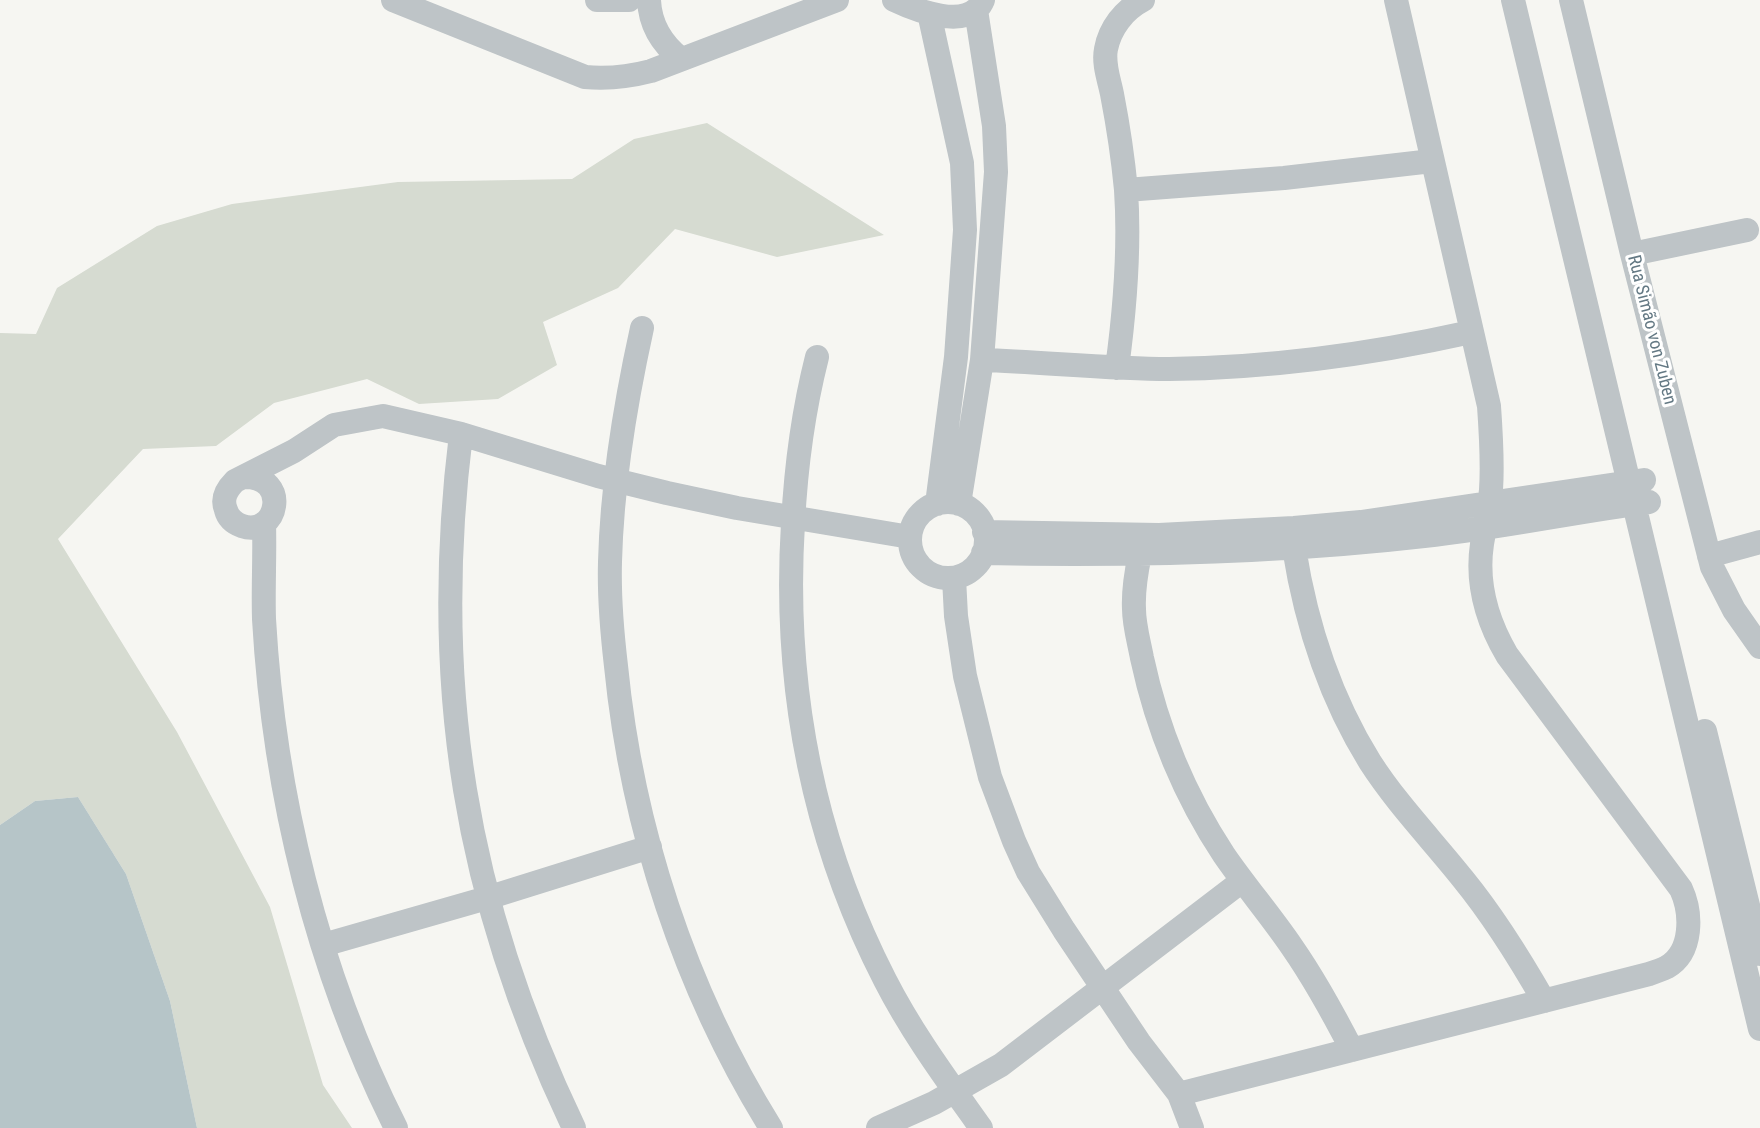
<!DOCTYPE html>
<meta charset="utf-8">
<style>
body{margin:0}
canvas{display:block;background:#f6f6f2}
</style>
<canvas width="1760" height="1128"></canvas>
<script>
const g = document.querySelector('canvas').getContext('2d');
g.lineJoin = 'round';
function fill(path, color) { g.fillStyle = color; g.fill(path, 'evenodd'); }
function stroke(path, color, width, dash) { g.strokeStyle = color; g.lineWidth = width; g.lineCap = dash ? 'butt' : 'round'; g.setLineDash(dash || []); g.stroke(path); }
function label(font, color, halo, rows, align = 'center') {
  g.font = font + ' "Roboto Condensed",sans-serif'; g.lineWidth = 6; g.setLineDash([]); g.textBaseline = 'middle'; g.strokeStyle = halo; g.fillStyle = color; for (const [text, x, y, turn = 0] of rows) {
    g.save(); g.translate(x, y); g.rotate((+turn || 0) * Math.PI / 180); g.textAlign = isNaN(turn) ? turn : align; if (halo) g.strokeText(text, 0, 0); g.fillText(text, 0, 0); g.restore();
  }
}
const green = new Path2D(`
 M 707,123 L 884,235 L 777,257 L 675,229 L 618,288 L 543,322 L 557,365 L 498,399 L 419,404 L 367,379 L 274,403 L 216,446 L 143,449 L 58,539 L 177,732 L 270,907 L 323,1085 L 352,1128 L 197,1128 L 170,1001 L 126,874 L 78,797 L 35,801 L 0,825 L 0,333 L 36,334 L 57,288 L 157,226 L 232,204 L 398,182 L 572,179 L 634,139 Z`);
const water = new Path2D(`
 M 78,797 L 126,874 L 170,1001 L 197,1128 L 0,1128 L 0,825 L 35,801 Z`);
const minor = new Path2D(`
 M 393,0 L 585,77 C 607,79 628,77 651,71 L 837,0
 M 597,0 L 629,0
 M 649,0 C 650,25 662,44 681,59
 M 894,0 C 915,10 970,32 983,0
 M 1513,0 L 1760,1029
 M 1571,0 L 1632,254 L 1712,567 L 1734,610 L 1760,647
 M 929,13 L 962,163 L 965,230 L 956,357 L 937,504
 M 1126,190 L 1284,178 L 1432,161
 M 1632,254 L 1747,230
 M 642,328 C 625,405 612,483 610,562 C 609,596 612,632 616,666 C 632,828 685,990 771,1128
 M 817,357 C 803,412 796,466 793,523 C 783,684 811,836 885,980 C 912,1033 947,1080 981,1128
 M 982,360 C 1045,362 1107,369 1169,369 C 1271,368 1372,354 1471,332
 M 1117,368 C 1125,309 1130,249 1126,190 C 1123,158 1118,125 1112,94 C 1109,79 1103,64 1106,49 C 1110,28 1124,10 1143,0
 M 461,434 C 430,685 465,900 574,1128
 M 244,477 C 291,476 278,538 242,526 C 234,523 228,518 226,510 C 221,498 227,489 235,481 L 294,451 L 334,425 L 383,416 L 461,434 L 598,476 L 667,493 L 737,508 L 910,537
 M910 540a38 38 0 1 1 76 0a38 38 0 1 1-76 0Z
 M 959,504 L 982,360 L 996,172 L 994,126 L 976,10
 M 264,523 C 265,555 263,587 264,619 C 274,794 317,971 396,1128
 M 984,532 L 1159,535 L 1294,528 L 1361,522 L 1644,480
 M 1294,548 C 1306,624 1329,696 1370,762 C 1397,804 1432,840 1463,879 C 1494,917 1520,959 1544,1001
 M 983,553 C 1130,556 1277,553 1424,536 C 1499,528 1573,512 1649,502
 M 1140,554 C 1136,573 1133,590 1134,609 C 1134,625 1139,642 1142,658 C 1157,728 1185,796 1224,855 C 1246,887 1271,916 1292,947 C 1315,980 1334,1015 1352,1050
 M 1709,556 L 1760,542
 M 954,578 L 956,616 L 965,676 L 990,777 L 1014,841 L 1028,872 L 1064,930 L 1139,1042 L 1179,1094 L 1192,1128
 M 1705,731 L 1760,954
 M 323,945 L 487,898 L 650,847
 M 1179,1094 L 1649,974 C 1655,972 1661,970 1667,967 C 1693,952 1692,913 1681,889 L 1507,655 C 1487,621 1476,584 1482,544 C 1485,526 1489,508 1491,490 C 1493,462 1491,434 1489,406 L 1396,0
 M 878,1128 L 934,1103 L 1001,1065 L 1242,881`);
const streetNames = [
 ["Rua Simão von Zuben",1651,330,76]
];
fill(green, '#d6dbd1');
fill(water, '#b6c5c8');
stroke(minor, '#bec4c7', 24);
label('18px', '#647984', '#fff', streetNames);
</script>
